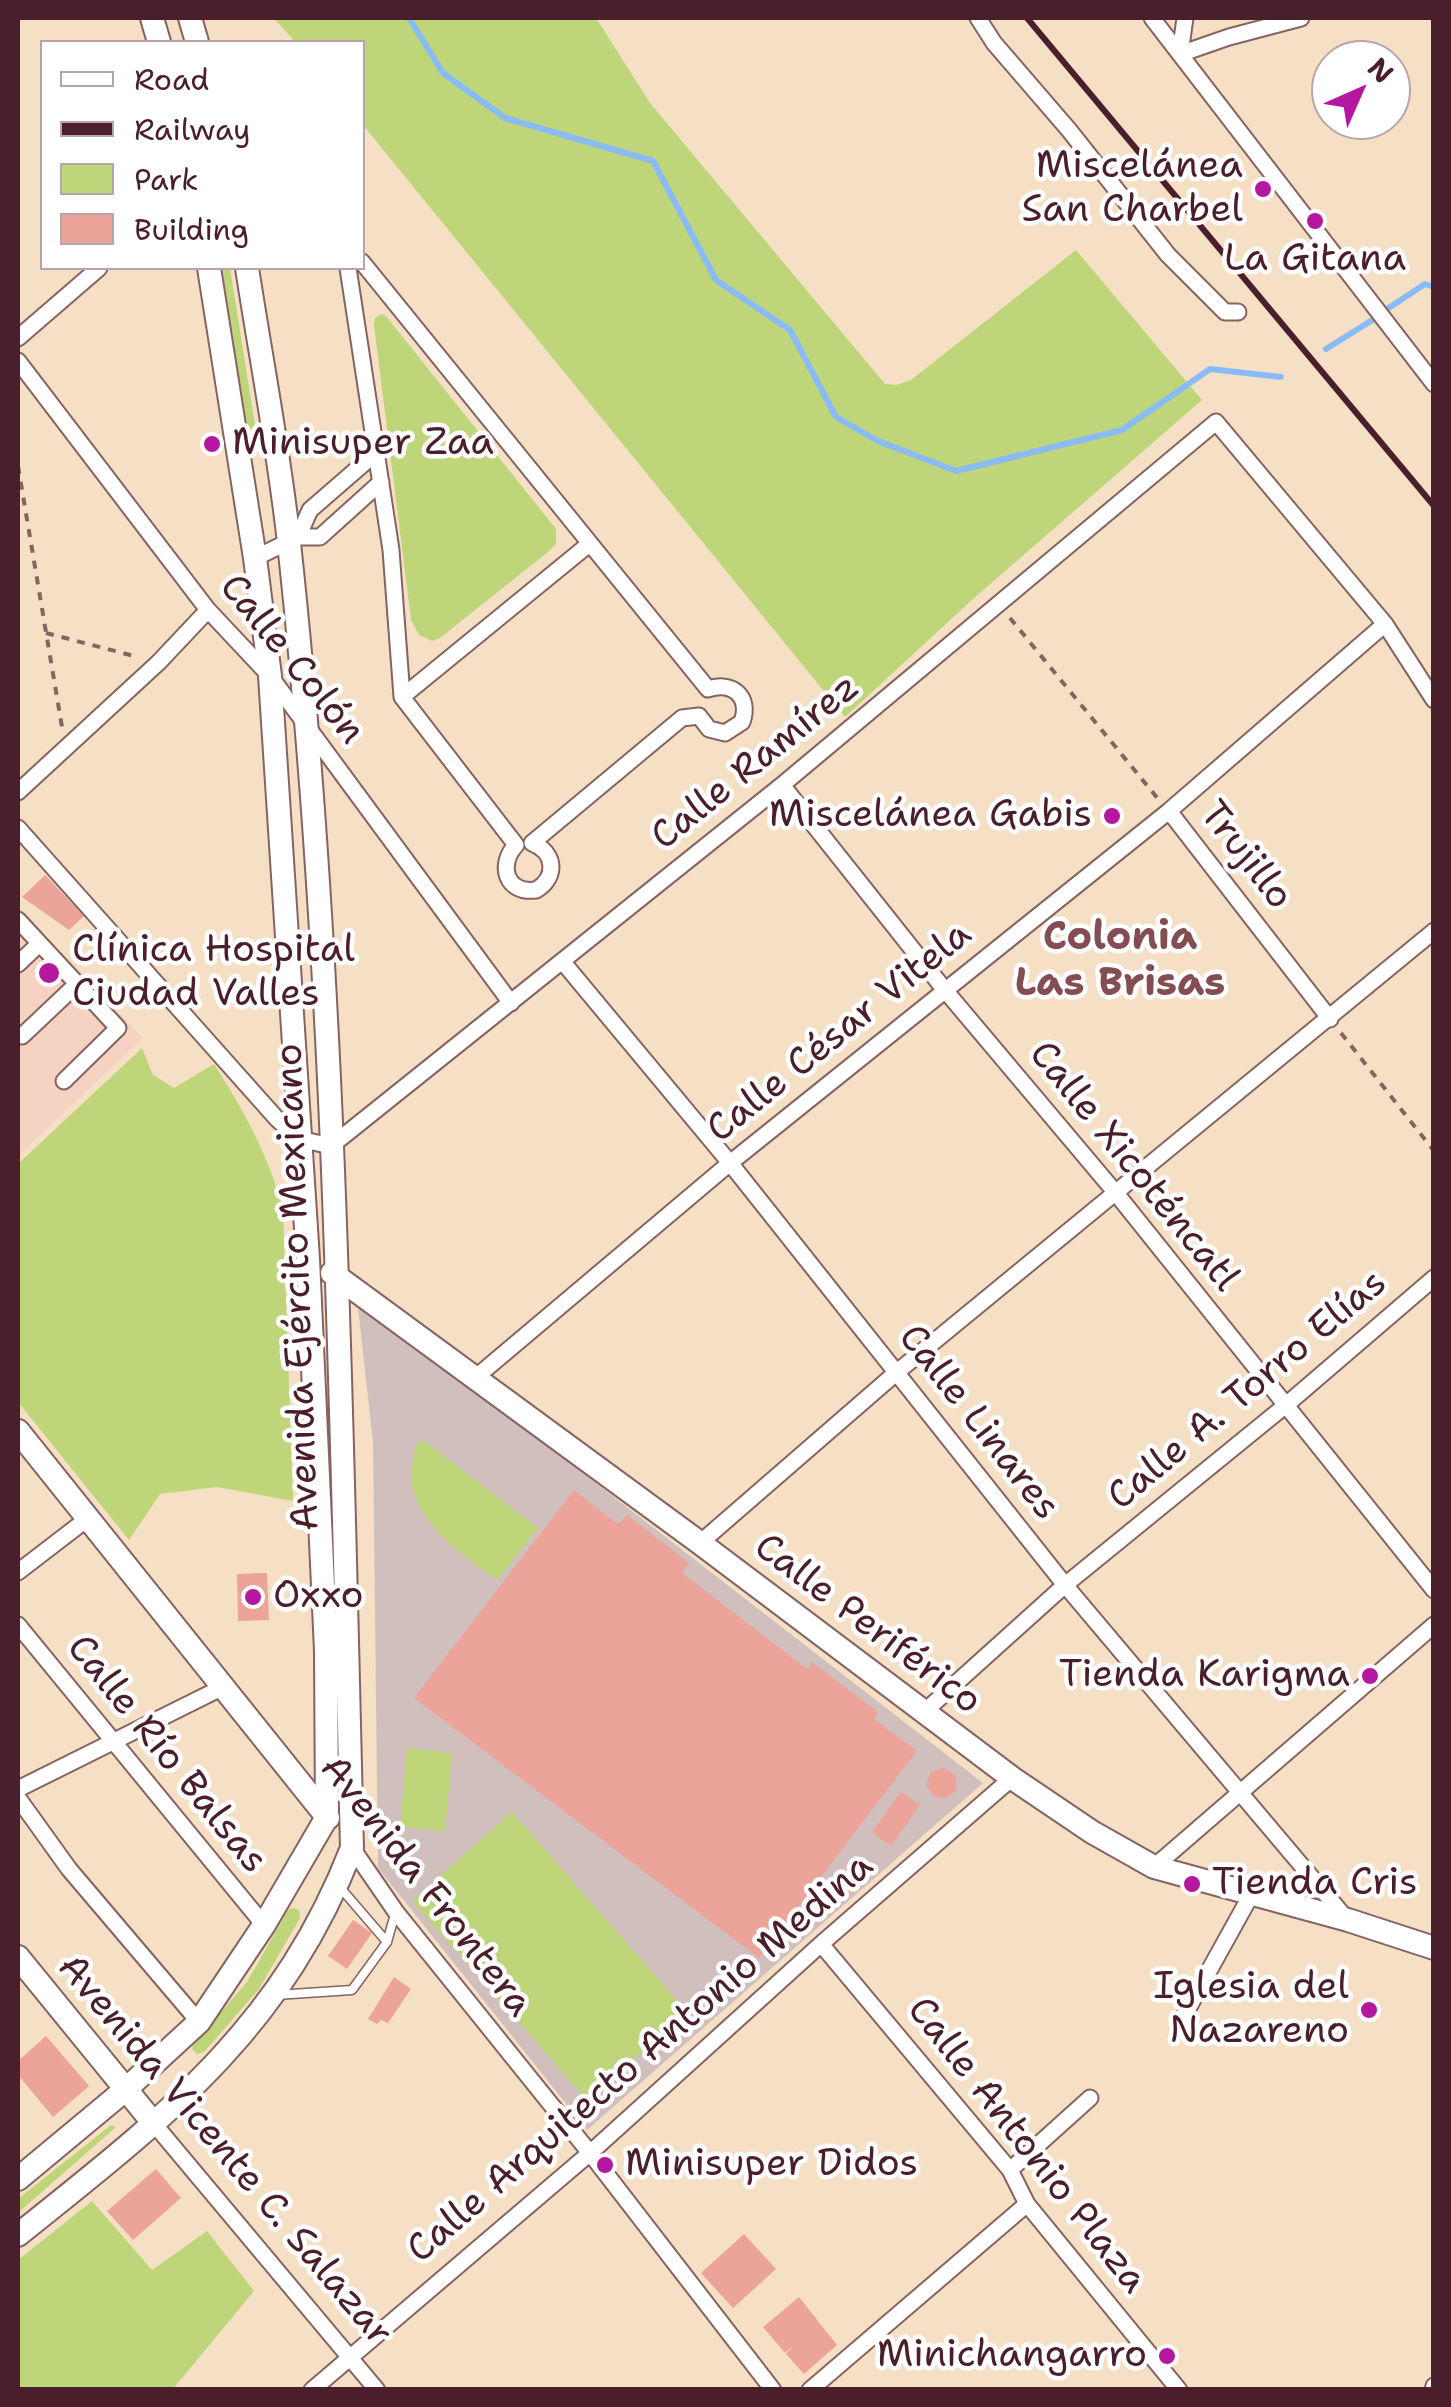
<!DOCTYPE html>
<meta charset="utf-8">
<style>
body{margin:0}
#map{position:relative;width:1451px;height:2407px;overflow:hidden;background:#f5e0c5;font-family:"Shantell Sans",sans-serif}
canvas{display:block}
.frame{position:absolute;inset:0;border:20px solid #4a1f2b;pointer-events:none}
.legend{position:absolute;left:40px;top:40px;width:325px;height:230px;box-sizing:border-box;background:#fff;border:2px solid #b7a5aa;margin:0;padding:12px 18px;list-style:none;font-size:30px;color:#4a1f2b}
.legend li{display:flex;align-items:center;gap:20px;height:50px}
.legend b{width:50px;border:2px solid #b7a5aa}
.north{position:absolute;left:1311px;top:40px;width:100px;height:100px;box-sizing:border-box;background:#fff;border:2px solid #b7a5aa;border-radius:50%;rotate:45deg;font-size:28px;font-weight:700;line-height:40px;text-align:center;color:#4a1f2b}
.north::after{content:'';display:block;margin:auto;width:35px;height:45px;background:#b5179e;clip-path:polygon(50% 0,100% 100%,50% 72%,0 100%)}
</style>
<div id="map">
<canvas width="1451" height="2407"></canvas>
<div class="frame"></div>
<ul class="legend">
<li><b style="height:12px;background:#fff"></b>Road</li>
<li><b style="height:12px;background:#4a1f2b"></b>Railway</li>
<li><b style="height:28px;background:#bed579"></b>Park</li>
<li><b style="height:28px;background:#eca39a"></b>Building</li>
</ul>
<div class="north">N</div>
</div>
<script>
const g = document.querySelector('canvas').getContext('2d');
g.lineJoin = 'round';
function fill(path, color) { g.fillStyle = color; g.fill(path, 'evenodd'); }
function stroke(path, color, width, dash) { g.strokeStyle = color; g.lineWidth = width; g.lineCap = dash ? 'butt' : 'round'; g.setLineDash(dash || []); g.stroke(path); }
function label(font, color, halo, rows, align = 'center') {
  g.font = font + ' "Shantell Sans",sans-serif'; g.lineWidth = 9; g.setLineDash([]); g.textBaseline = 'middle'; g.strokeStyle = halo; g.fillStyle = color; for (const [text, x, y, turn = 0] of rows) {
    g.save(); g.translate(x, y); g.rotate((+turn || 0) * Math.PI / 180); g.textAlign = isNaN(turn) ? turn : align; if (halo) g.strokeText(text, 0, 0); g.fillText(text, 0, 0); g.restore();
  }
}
const built = new Path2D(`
 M 18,908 L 143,1038 L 18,1156 Z`);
const industrial = new Path2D(`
 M 357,1298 L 983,1783 L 587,2130 L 378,1868 L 373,1442 Z`);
const green = new Path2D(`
 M 274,18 L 596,18 L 650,103 L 885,384 L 896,385 L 911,380 L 1076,250 L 1202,400 L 973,599 L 845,717 L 363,125 L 362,42 L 295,42 Z
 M 222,268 L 230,268 L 258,444 L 254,448 L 249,444 Z
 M 381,314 L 386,316 L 556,529 L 556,544 L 548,552 L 440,638 L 432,641 L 419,635 L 411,620 L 374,325 L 375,318 Z
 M 142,1048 L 153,1075 L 174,1088 L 214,1064 C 244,1111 269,1156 283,1210 L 293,1501 L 217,1487 L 160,1494 L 129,1540 L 18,1402 L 18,1164 Z
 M 419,1441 L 424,1441 L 538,1528 L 497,1580 C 453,1548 389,1506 419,1441 Z
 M 407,1748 L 452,1753 L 445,1831 L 400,1827 Z
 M 512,1812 L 687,2012 L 587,2100 L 412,1901 Z
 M 292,1908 L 299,1910 L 300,1918 L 259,1989 L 204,2052 L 197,2054 L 192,2049 L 193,2045 L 247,1982 L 288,1910 Z
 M 111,2125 L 116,2127 L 18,2213 L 18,2199 Z
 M 92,2201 L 152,2270 L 207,2231 L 254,2291 L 173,2389 L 18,2389 L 18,2260 Z`);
const stream = new Path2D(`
 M 409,18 L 443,73 L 505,118 L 653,161 L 716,280 L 790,330 L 836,417 L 878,441 L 956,471 L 1122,430 L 1210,369 L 1281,377
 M 1384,311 L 1425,284 L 1434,287
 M 1326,349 L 1374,319`);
const building = new Path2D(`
 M 45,875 L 84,916 L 69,930 L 22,897 Z
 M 574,1490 L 618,1524 L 627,1515 L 689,1563 L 682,1573 L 807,1669 L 812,1662 L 878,1712 L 874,1719 L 917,1751 L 759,1958 L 414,1698 Z
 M 267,1573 L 269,1620 L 238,1621 L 237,1574 Z
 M 943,1768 L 955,1775 L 957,1789 L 947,1798 L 934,1797 L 926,1785 L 931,1772 Z
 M 901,1792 L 920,1805 L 891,1846 L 872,1832 Z
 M 353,1920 L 372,1933 L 347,1969 L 328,1956 Z
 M 394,1977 L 411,1989 L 388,2023 L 381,2020 L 377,2024 L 368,2019 Z
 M 46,2036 L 89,2086 L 53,2117 L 18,2075 L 18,2061 Z
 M 156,2169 L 181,2198 L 133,2240 L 107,2211 Z
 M 744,2234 L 776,2269 L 733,2308 L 701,2273 Z
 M 799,2297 L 837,2345 L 804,2374 L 786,2354 L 793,2346 L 785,2353 L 763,2327 Z`);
const path = new Path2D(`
 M 18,466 L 62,727
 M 1010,618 L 1159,800
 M 46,633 L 138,657
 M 1341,1033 L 1434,1151`);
const lane = new Path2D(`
 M 338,1885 L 387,1942
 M 276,1995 L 352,1990 L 387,1942 L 395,1914`);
const street = new Path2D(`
 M 978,18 L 994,43 L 1069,130 L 1168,255 L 1225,312 L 1238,312
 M 1152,18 L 1434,384
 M 1185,18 L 1180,54 L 1229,37 L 1301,18
 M 348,268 L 391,550 L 402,697 L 516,845 C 498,864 505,894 536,890 C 558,877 555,852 532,843 L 682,718 L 699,716 L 709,729 L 725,733 L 742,722 C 751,696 732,681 708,689 L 362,262
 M 18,338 L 99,268
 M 18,361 L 208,610 L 270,676 L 511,1003
 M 298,537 L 310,510 L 378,451
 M 255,558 L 298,537 L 320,537 L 381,482
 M 402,697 L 588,545
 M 782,785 L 944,989 L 1115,1192 L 1434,1590
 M 18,792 L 159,662 L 208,610
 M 1169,811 L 1330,1019
 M 18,828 L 277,1119 L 299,1139 L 331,1146 L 782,785 L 1216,422 L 1385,624 L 1434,700
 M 18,920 L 118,1028 L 64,1081
 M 562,961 L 730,1163 L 1065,1585 L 1345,1917
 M 18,964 L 39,944
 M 22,1036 L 77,984
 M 475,1378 L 730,1163 L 1169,811 L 1385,624
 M 700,1543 L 897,1372 L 1434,931
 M 18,1572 L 87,1519
 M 18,1625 L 264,1925
 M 924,1712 L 1065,1585 L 1286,1405 L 1434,1278
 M 18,1789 L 221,1688
 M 18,1798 L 69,1869 L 199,2022
 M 352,1848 L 396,1912 L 590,2153 L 773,2390
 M 1154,1867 L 1434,1625
 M 821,1944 L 1010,2170 L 1027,2204 L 1179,2390
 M 1185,2014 L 1251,1895
 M 155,2125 L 377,2390
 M 1010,2170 L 1090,2098
 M 312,2390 L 590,2153 L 821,1944 L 1012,1778
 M 810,2390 L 1027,2204
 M 1433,2390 L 1434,2386`);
const secondary = new Path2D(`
 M 152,18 L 159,42
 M 190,18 L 197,42
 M 332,1273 L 700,1543 L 1012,1778 L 1092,1832 L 1154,1867 L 1348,1920 L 1434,1948
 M 18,1431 L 328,1818
 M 18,1957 L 155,2125
 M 18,2179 L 125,2090 L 199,2022 L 264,1925 L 327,1817 L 326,1651 L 308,1259 L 270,676 L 255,558 L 209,268
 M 18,2235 C 164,2118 281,2030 352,1848 C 341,1413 336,976 289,543 C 279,451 261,359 247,268`);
const rail = new Path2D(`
 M 1027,18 L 1434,506`);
const markers = [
 [1263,189,10,"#b5179e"],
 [1315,221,10,"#b5179e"],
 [212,444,10,"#b5179e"],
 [1112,816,10,"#b5179e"],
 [49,973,12,"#b5179e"],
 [253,1597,10,"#b5179e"],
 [1370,1676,10,"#b5179e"],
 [1192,1884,10,"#b5179e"],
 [1369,2010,10,"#b5179e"],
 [605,2165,10,"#b5179e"],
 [1167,2356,10,"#b5179e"]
];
const poiNames = [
 ["Miscelánea",1243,167],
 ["San Charbel",1243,211],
 ["La Gitana",1315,260,"center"],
 ["Minisuper Zaa",232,444,"left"],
 ["Miscelánea Gabis",1092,816],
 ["Clínica Hospital",72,951,"left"],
 ["Ciudad Valles",72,995,"left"],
 ["Oxxo",273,1597,"left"],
 ["Tienda Karigma",1350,1676],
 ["Tienda Cris",1212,1884,"left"],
 ["Iglesia del",1349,1988],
 ["Nazareno",1349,2032],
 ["Minisuper Didos",625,2165,"left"],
 ["Minichangarro",1147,2356]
];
const streetNames = [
 ["Calle Colón",291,660,51],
 ["Calle Ramírez",756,763,-39],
 ["Trujillo",1245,856,52],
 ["Calle César Vitela",840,1033,-39],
 ["Calle Xicoténcatl",1133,1167,51],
 ["Avenida Ejército Mexicano",299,1287,-92],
 ["Calle A. Torro Elías",1248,1391,-40],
 ["Calle Linares",978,1423,52],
 ["Calle Periférico",867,1625,37],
 ["Calle Río Balsas",166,1755,51],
 ["Avenida Frontera",425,1887,52],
 ["Calle Arquitecto Antonio Medina",641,2059,-41],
 ["Calle Antonio Plaza",1026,2146,52],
 ["Avenida Vicente C. Salazar",224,2151,50]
];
const neighbourhoodNames = [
 ["Colonia",1120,939],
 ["Las Brisas",1120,985]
];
fill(built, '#f5d2c2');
fill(industrial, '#d1bfbd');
fill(green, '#bed579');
stroke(stream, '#89bbf6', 6);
fill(building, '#eca39a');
stroke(lane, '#866361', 11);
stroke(street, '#866361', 19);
stroke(secondary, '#866361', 26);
stroke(path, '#866361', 4, [8, 8]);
stroke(lane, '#fff', 8);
stroke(street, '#fff', 15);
stroke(secondary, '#fff', 22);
stroke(rail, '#4a1f2b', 6);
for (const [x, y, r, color] of markers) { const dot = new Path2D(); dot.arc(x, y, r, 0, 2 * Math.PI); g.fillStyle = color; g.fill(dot); stroke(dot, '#fff', 4); }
label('38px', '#4a1f2b', '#fff', poiNames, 'right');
label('38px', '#4a1f2b', '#fff', streetNames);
label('bold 40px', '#834d52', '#fff', neighbourhoodNames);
</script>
